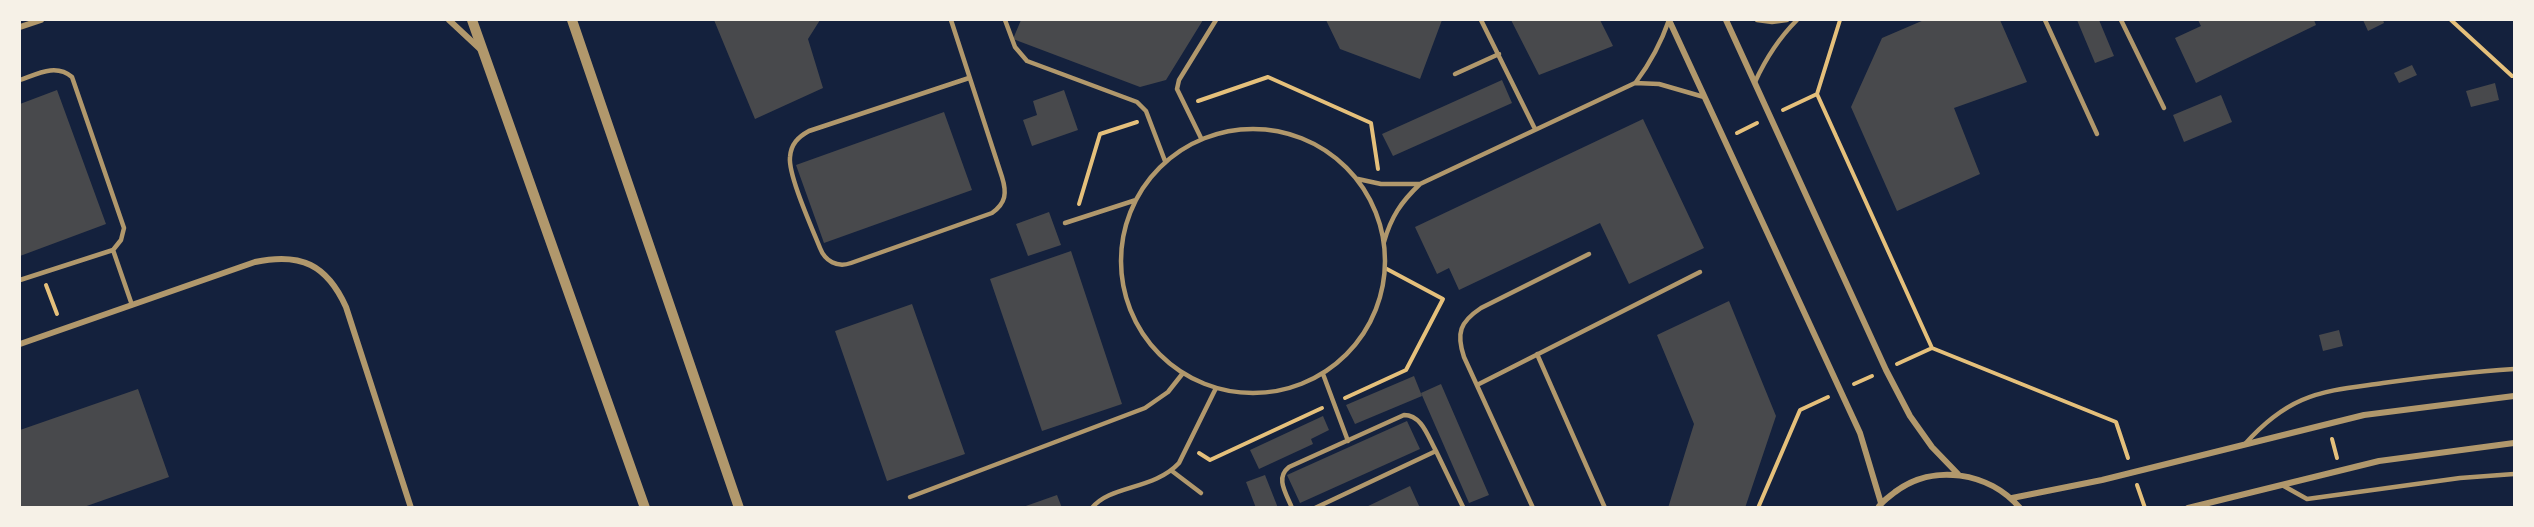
<!DOCTYPE html>
<style>
body{margin:0}
#map{position:relative;width:2534px;height:527px;overflow:hidden;background:#14213d;font-family:"Asap Condensed",sans-serif}
canvas{display:block}
.frame{position:absolute;inset:0;border:21px solid #f6f1e7;pointer-events:none}
</style>
<div id="map">
<canvas width="2534" height="527"></canvas>
<div class="frame"></div>
</div>
<script>
const g = document.querySelector('canvas').getContext('2d');
g.lineJoin = 'round';
function fill(path, color) { g.fillStyle = color; g.fill(path, 'evenodd'); }
function stroke(path, color, width, dash) { g.strokeStyle = color; g.lineWidth = width; g.lineCap = dash ? 'butt' : 'round'; g.setLineDash(dash || []); g.stroke(path); }
const building = new Path2D(`
 M 714,20 L 820,20 L 808,39 L 823,88 L 755,119 Z
 M 1021,20 L 1203,20 L 1166,80 L 1140,87 L 1013,39 Z
 M 1326,20 L 1442,20 L 1420,79 L 1340,49 Z
 M 1511,20 L 1600,20 L 1613,46 L 1539,75 Z
 M 1924,20 L 2000,20 L 2027,82 L 1954,108 L 1980,174 L 1897,211 L 1851,107 L 1882,38 Z
 M 2077,20 L 2099,20 L 2114,56 L 2095,63 Z
 M 2198,20 L 2314,20 L 2316,25 L 2196,83 L 2175,38 L 2201,26 Z
 M 2363,20 L 2383,20 L 2384,23 L 2368,31 Z
 M 2412,65 L 2417,75 L 2399,83 L 2394,73 Z
 M 1502,80 L 1512,103 L 1393,156 L 1382,134 Z
 M 2495,83 L 2499,100 L 2471,107 L 2466,91 Z
 M 57,90 L 106,224 L 20,256 L 20,104 Z
 M 1064,90 L 1078,130 L 1032,146 L 1023,120 L 1037,115 L 1033,101 Z
 M 2221,95 L 2232,122 L 2184,142 L 2173,115 Z
 M 944,112 L 972,190 L 824,243 L 796,165 Z
 M 1643,119 L 1704,248 L 1629,284 L 1600,223 L 1459,290 L 1449,268 L 1437,274 L 1415,227 Z
 M 1049,212 L 1061,245 L 1028,256 L 1016,224 Z
 M 1071,251 L 1122,404 L 1042,431 L 990,279 Z
 M 1729,301 L 1776,416 L 1745,508 L 1668,508 L 1694,424 L 1657,335 Z
 M 912,304 L 965,454 L 887,481 L 835,331 Z
 M 2339,330 L 2343,346 L 2323,351 L 2319,335 Z
 M 1414,376 L 1422,396 L 1355,424 L 1346,405 Z
 M 1441,384 L 1489,495 L 1469,503 L 1421,393 Z
 M 138,389 L 169,477 L 81,508 L 20,508 L 20,430 Z
 M 1323,416 L 1329,430 L 1311,439 L 1313,444 L 1259,469 L 1250,450 Z
 M 1407,421 L 1420,449 L 1300,503 L 1287,475 Z
 M 1265,475 L 1278,508 L 1256,508 L 1246,482 Z
 M 1410,486 L 1420,508 L 1364,508 Z
 M 1057,495 L 1062,508 L 1023,508 L 1023,507 Z`);
const path = new Path2D(`
 M 1840,20 L 1817,94 L 1932,348
 M 2451,20 L 2512,76 L 2514,76
 M 1198,101 L 1268,77 L 1371,123 L 1378,169
 M 1783,110 L 1817,94
 M 1737,133 L 1757,123
 M 1079,204 L 1100,134 L 1137,122
 M 46,285 L 57,314
 M 1897,364 L 1932,348 L 2116,422 L 2128,458
 M 1854,384 L 1872,376
 M 1345,398 L 1406,370 L 1443,299 L 1385,268
 M 2332,439 L 2337,458
 M 1199,453 L 1210,460 L 1322,408
 M 2137,485 L 2145,508
 M 1758,508 L 1800,410 L 1828,397`);
const service = new Path2D(`
 M 951,20 L 1002,177 C 1007,193 1006,203 992,213 L 851,263 C 837,268 825,261 820,248 C 812,228 788,175 790,157 C 791,144 798,137 809,131 L 969,78
 M 1005,20 L 1015,47 L 1027,61 L 1137,102 L 1146,111 L 1165,161
 M 1481,20 L 1535,129
 M 1757,20 L 1772,22 L 1787,20
 M 2045,20 L 2097,134
 M 2121,20 L 2164,108
 M 1455,74 L 1499,54
 M 20,80 C 37,74 56,63 72,77 L 124,228 L 121,240 L 113,250 L 20,280
 M 1636,82 C 1651,62 1661,43 1669,20
 M 1755,82 C 1766,58 1778,39 1797,20
 M1121 261a132 132 0 1 1 264 0a132 132 0 1 1-264 0Z
 M 1201,138 L 1177,89 L 1179,80 L 1216,20
 M 1358,179 L 1381,184 L 1420,184
 M 1065,223 L 1136,200
 M 1384,242 C 1391,217 1401,202 1420,184 L 1635,83 L 1659,84 L 1704,97
 M 113,250 L 132,305
 M 1537,354 L 1605,508
 M 1323,374 L 1348,441
 M 1477,385 L 1700,272
 M 2245,444 C 2261,426 2279,410 2302,400 C 2327,389 2356,387 2383,383 C 2427,377 2470,372 2514,369
 M 1436,451 L 1463,507
 M 1172,471 L 1201,493
 M 2282,485 L 2307,499 L 2460,478 L 2514,474
 M 910,497 L 1145,408 L 1168,392 L 1183,373
 M 1092,508 C 1110,485 1154,490 1179,463 L 1216,388
 M 1292,508 C 1286,493 1275,478 1289,467 L 1404,415 C 1422,415 1428,437 1436,451 L 1315,508
 M 1533,508 L 1464,357 C 1456,333 1460,322 1481,308 L 1589,254`);
const minor = new Path2D(`
 M 449,20 L 479,48
 M 1669,20 L 1860,433 L 1881,503
 M 1726,20 L 1886,370 L 1910,416 L 1932,447 L 1958,474
 M 20,27 L 41,20
 M 20,344 L 255,262 C 301,252 327,265 346,307 L 411,508
 M 2012,498 L 2102,480 L 2364,415 L 2514,396
 M 1878,508 C 1882,501 1889,497 1895,492 C 1933,463 1989,472 2020,508
 M 2188,508 L 2379,461 L 2514,443`);
const tertiary = new Path2D(`
 M 472,20 L 645,508
 M 572,20 L 739,508`);
fill(building, '#48494c');
stroke(path, '#e5c07b', 4);
stroke(service, '#b1986c', 4.5);
stroke(minor, '#b1986c', 6);
stroke(tertiary, '#b1986c', 10);
</script>
